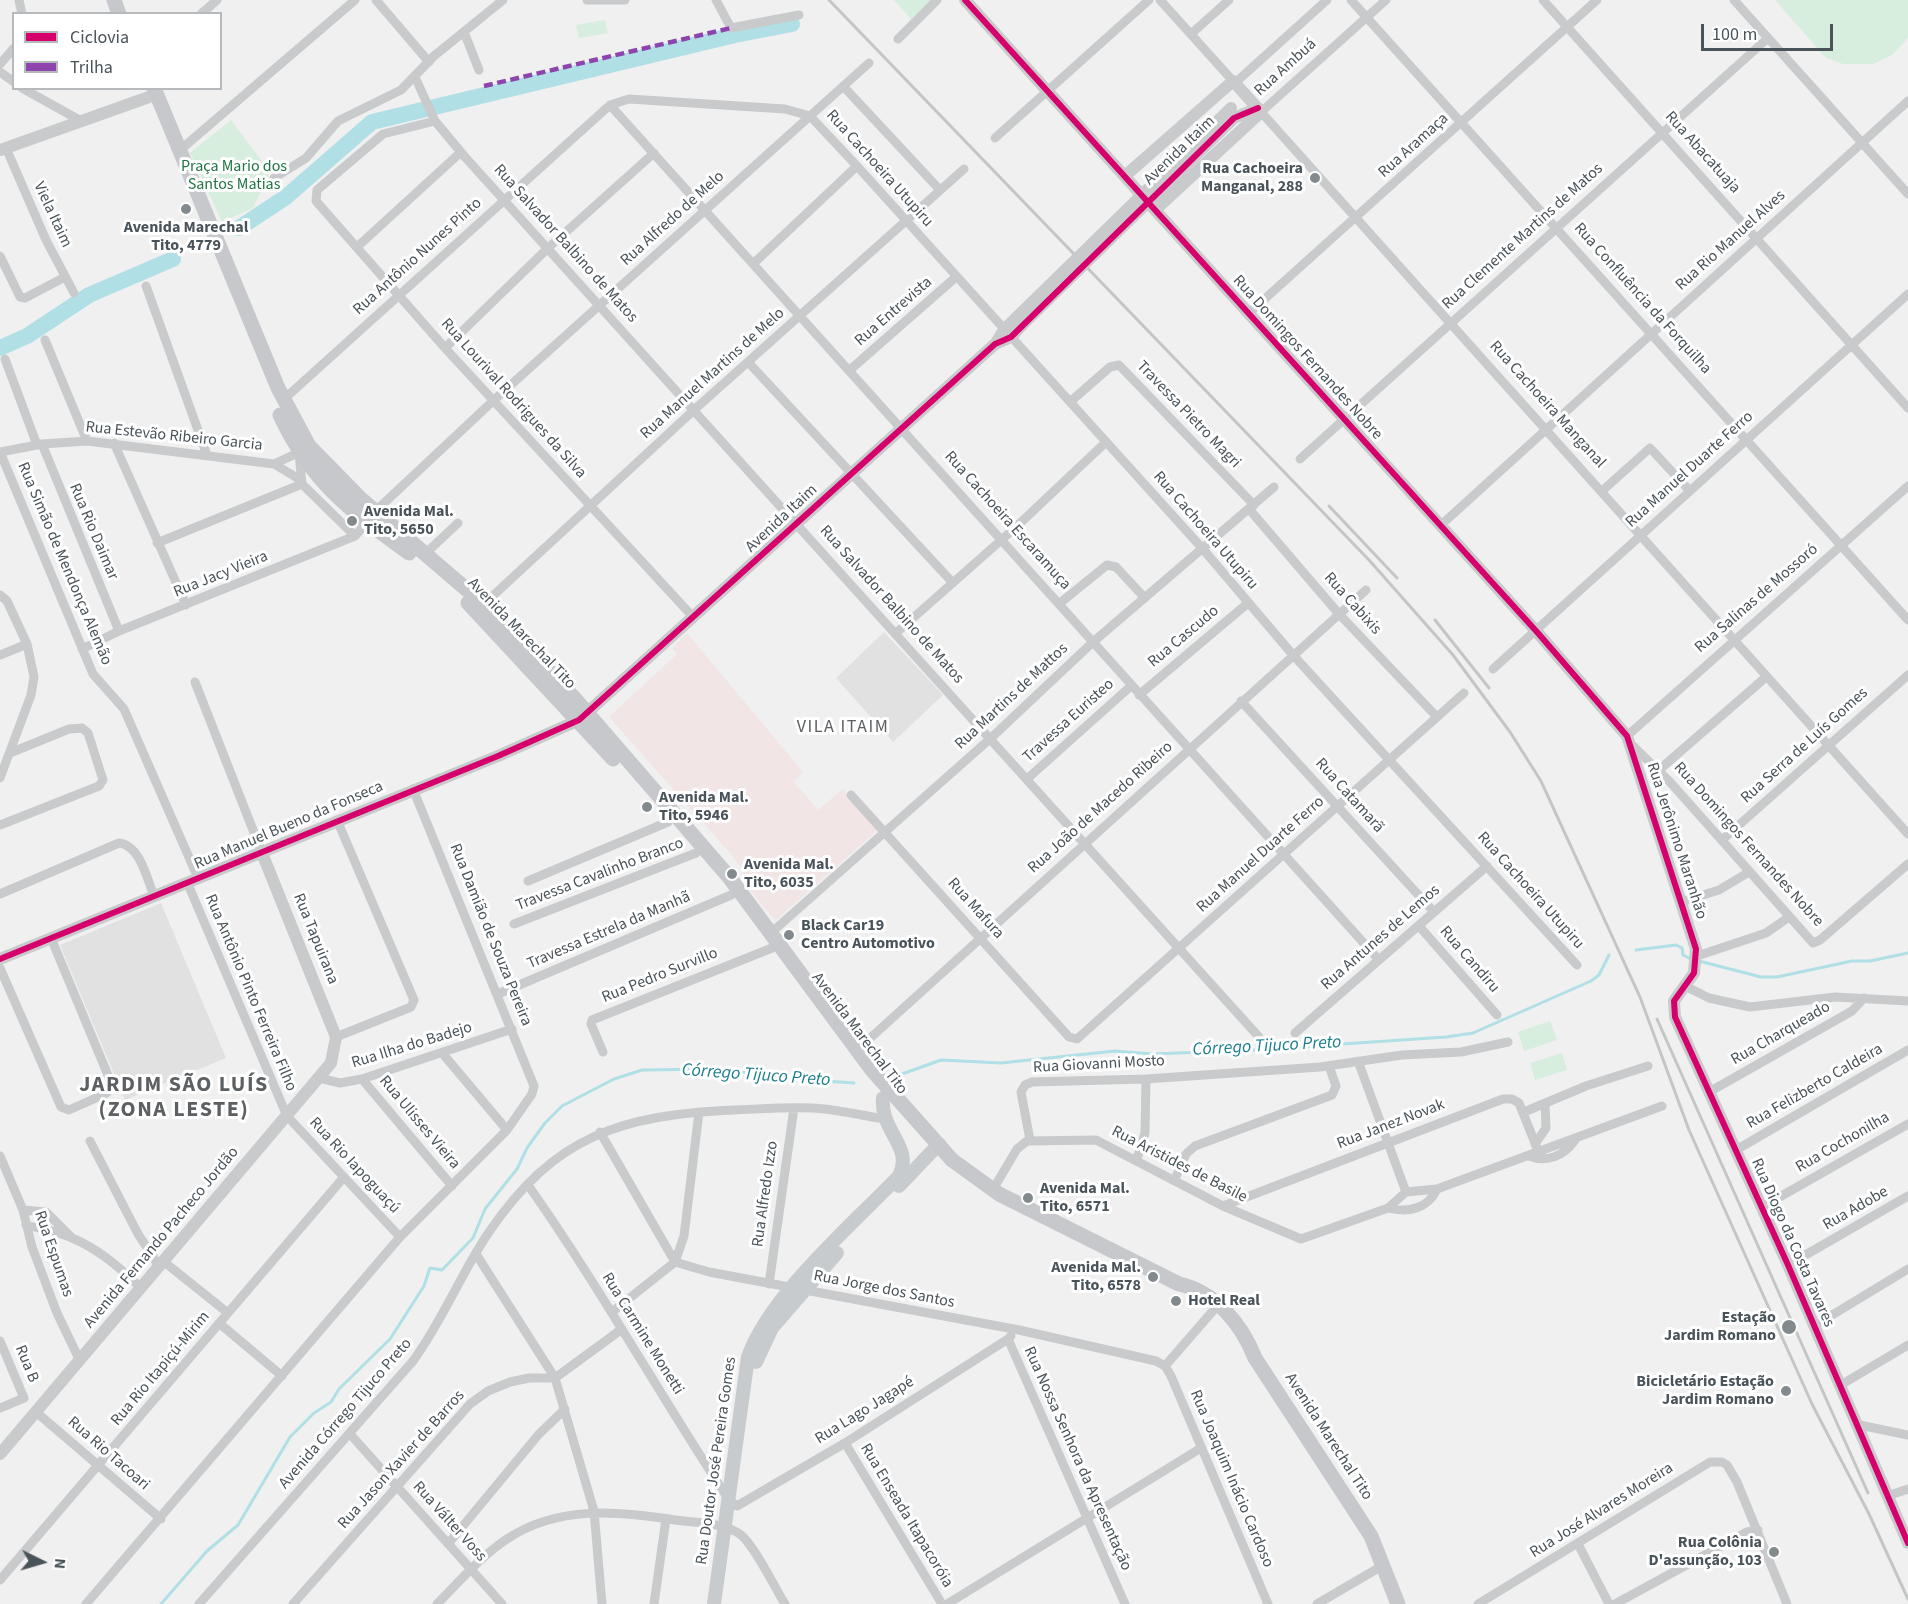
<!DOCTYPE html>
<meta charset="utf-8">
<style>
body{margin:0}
#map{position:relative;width:1908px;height:1604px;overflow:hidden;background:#f0f0f0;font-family:"Source Sans 3",sans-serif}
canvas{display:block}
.legend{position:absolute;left:12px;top:12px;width:210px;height:78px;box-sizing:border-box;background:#fff;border:2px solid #b6babd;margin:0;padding:8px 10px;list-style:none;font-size:18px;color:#49535a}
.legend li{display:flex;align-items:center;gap:12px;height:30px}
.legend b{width:30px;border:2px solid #b6babd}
.north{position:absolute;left:12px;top:1532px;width:60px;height:60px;-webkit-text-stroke:4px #fff;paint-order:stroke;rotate:95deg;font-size:16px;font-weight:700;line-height:24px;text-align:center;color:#49535a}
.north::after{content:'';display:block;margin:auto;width:21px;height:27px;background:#49535a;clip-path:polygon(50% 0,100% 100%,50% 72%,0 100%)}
.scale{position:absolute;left:1701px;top:24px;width:132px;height:27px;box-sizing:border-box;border:3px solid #49535a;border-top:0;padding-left:8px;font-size:18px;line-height:21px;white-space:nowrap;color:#49535a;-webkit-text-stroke:4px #fff;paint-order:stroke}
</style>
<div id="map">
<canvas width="1908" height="1604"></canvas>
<ul class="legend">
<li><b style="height:8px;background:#d6006c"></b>Ciclovia</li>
<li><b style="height:8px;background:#8e44ad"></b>Trilha</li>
</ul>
<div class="north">N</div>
<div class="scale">100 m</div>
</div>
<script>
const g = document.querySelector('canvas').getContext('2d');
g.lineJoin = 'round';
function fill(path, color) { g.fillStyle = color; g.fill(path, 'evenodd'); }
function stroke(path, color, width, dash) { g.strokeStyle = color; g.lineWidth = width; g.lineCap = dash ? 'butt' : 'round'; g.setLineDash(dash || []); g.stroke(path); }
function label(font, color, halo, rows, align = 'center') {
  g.font = font + ' "Source Sans 3",sans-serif'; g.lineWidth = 6; g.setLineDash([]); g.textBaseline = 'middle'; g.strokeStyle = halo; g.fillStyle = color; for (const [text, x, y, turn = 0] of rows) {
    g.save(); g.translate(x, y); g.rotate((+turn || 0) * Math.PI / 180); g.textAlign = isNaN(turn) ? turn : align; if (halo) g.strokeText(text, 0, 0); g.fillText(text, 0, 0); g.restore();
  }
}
const education = new Path2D(`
 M 884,632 L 943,695 L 893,742 L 836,678 Z
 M 161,903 L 226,1058 L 125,1100 L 60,945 Z`);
const medical = new Path2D(`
 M 687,633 L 803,772 L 794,782 L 818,810 L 843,789 L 879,829 L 775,921 L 747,886 L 743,871 L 730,853 L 609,717 L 677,654 L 672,648 Z`);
const green = new Path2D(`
 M 894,0 L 931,0 L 911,19 Z
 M 1775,0 L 1908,0 L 1908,38 L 1892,55 L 1873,64 L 1843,64 L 1826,58 Z
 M 605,20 L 608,33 L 579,38 L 576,25 Z
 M 231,120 L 270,172 L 253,208 L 222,222 L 190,153 Z
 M 1550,1021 L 1557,1040 L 1524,1051 L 1518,1032 Z
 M 1562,1053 L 1567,1070 L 1535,1080 L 1530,1063 Z`);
const stream = new Path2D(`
 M 1636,950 L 1676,945 L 1682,948 L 1683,955 L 1693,960
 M 1699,961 L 1761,977 L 1777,977 L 1852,961 L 1870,961 L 1908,953
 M 902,1074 L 941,1060 L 1001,1063 L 1115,1051 L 1153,1054 L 1254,1050 L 1446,1037 L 1473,1033 L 1591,981 L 1599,975 L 1609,955
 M 161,1604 L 207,1551 L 238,1525 L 290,1437 L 314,1413 L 331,1402 L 339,1389 L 390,1339 L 424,1286 L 430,1268 L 442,1270 L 473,1238 L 485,1209 L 517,1169 L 527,1148 L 545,1123 L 562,1106 L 614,1079 L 642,1070 L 722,1069 L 782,1078 L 854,1083`);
const river = new Path2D(`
 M 239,228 L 286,197 L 372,122 L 735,35 L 792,24
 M 0,348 L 27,336 L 89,295 L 173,259`);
const minor = new Path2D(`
 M 19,0 L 22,14
 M 376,0 L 429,62
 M 587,0 L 625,0
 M 716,0 L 731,28 L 799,15
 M 1160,0 L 1233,81
 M 1351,0 L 1908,620
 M 1386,0 L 1261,112 L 1908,834
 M 1543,0 L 1908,408
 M 1734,0 L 1908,194
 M 201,14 L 217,0
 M 464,32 L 479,70
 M 1191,34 L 1229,0
 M 898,39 L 937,0
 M 0,64 L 14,48
 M 0,72 L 14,82
 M 415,77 L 435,121 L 465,157 L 1259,1037
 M 1235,83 L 1327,0
 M 843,86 L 940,190
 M 22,88 L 83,122
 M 610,105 C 868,388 1121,676 1379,960
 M 435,121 L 383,134 L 317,190 L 316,201 L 445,348 L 694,618
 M 995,138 L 1149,0
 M 6,148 L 46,240 L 74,293
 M 179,151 L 355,0
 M 274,178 L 306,158 L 338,121 L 401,90 L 434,56 L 503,0
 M 357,247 L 461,152
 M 0,256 L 20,297 L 25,298 L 65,277
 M 754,263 L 857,166
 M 146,286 L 207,455
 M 1249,313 L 1597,0
 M 45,340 L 87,441
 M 445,348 L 548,248 L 654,153
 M 5,359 L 37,445
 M 748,362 L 953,583
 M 851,369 L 956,277
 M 283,400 L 610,105 L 629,99 L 785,109 L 810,116 L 857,166 L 1202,548 L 1293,655 L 1577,965
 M 1070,402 L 1110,367 L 1119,365 L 1254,505
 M 114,443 L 186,605
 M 42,444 L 119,631
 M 0,452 L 93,674 L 124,709 L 198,878
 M 0,452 L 42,444 L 87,441 L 274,464 L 299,479
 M 299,453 L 302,484 L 355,536
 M 1300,459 L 1768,38
 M 274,464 L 302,451
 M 1602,491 L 1650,448 L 1689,490
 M 1249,509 L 1339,614 L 1437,717
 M 1441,525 L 1908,101
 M 157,543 L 302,484
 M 425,554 L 458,523
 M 0,595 L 7,601 L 27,644 L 34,677 L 31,695 L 0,778
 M 1060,603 L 1107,565 L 1116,567 L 1144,597
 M 484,604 L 694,410 L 964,169
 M 896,633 L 1016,527 L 1106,442
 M 82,649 L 119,631 L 355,536 L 382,505 L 494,400 L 869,63
 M 0,655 L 27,644
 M 1493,669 L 1908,294
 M 195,682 L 262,853
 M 1139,695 L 1248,603
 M 1241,701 L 1434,912
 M 1627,736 L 1908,486
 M 1632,745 L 1670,782 L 1813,943 L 1820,940 L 1908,864
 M 1659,770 L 1766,677
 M 1027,779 L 1131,686
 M 851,795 L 1069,1037 L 1077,1039 L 1464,693
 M 0,825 L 99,786 L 103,780 L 88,733 L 82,728 L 69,729 L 10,753
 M 1722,840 L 1908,675
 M 528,881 L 668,822
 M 187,882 L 287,1116 L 400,1237
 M 0,894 L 119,843 C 140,845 147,879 154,896
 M 1681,902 L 1719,890 L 1749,872
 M 514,924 L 696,853
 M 1419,926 L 1497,1015
 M 772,932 L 991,738 L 1093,642 L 1274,487
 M 1697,956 L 1766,933 L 1789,917
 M 0,968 L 61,1107 L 69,1110 L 107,1093 L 110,1080 L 51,938
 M 1685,986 L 1709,998 L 1750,1007 L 1835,997 L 1908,1001
 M 498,994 L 731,895
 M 1295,1033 L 1487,866
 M 336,1037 L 411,1007 L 414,1000 L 337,820
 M 857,1050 L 1366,590
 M 603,1052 L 591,1024 L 592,1020 L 772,948
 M 443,1054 L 507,1130
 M 1358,1061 L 1406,1192
 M 319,1078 L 340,1083 L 362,1079 L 512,1029
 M 362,1079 L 452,1186
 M 1709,1092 L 1852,1011 L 1864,998
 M 1524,1112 L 1586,1086 L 1648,1066
 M 600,1132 L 675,1262
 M 1030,1140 L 1021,1092 L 1025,1085 L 1032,1082 L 1146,1079 L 1320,1067 L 1402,1055 L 1461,1052 L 1508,1042
 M 90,1141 L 138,1234 L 159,1266
 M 1535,1144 L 1546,1128 L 1545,1103
 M 1736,1150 L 1908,1050
 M 0,1156 L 23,1210 L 32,1247 L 57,1313 L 80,1361
 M 1529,1156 C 1547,1163 1564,1156 1575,1140
 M 1137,1159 L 1145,1133 L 1146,1079
 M 1175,1179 L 1186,1154 L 1195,1146 L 1332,1095 L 1336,1086 L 1329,1066
 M 528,1185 C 600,1287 660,1396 729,1500 L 737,1506 L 845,1443 L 1008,1339
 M 992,1191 L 1017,1149 L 1027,1141 L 1096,1140 L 1223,1206 L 1301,1239 L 1388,1208 L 1406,1192 L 1437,1189 L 1662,1106
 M 1223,1206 L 1503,1099 L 1512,1099 L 1519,1103 L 1539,1153
 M 1762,1207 L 1908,1124
 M 1388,1208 C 1408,1213 1428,1209 1437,1189
 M 23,1210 L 46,1212 L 71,1237
 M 26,1225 C 41,1229 58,1231 72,1238 C 99,1249 120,1268 141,1288
 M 476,1254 L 555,1378 L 594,1511 L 602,1604
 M 163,1261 L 228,1313
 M 675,1262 L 684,1236 L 699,1112
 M 1788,1265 L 1908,1196
 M 769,1284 L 794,1108
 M 612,1312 L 675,1262 L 709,1272 L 1019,1330 L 1156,1361 L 1165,1366 L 1171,1376 L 1268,1604
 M 219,1323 L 282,1376
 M 1814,1326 L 1908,1269
 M 1011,1336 L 1008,1339 L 1125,1604
 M 0,1341 L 24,1398 L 0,1408
 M 1165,1366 L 1218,1305
 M 1839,1386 L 1908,1345
 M 36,1412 L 161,1519
 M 1855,1424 L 1908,1435
 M 350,1434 L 502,1604
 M 845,1443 L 942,1604
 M 1887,1496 L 1908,1489
 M 448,1544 L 539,1434 L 565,1409
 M 1578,1544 L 1609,1604
 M 0,1580 L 344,1177
 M 86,1604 L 400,1237 L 507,1130 L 532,1094 L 534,1086 L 413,789
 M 199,1604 L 413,1361 C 443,1320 461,1273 489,1232 C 555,1135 622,1115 734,1110 C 760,1109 786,1107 812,1108 C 836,1109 860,1115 884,1119
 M 293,1604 L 470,1404 L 488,1391 L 510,1382 L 529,1378 L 555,1378 L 622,1329
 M 437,1604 C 459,1582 481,1556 507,1539 C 558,1505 618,1511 675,1520 C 695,1523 725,1522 741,1535 C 754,1545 775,1588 785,1604
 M 654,1604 L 666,1519
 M 947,1604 L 1201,1448
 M 1317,1604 L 1382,1566
 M 1478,1604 L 1710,1462 L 1722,1462 L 1727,1465 L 1737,1482 L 1787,1604
 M 1615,1604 L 1747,1532 L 1758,1530`);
const tertiary = new Path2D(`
 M 965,0 L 1537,632 L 1627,736 L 1696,949 L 1694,973 L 1674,1001 L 1675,1017 L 1788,1265 L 1908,1543
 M 1234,118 L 1258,108
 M 0,150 L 149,97
 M 1126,175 L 1233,81 L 1261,112 L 1156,209
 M 996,343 L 1004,330 L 1018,316
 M 0,959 L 498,756 L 579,720 L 995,344 L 1011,337 L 1023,324
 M 0,1454 L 331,1063 L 336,1037 L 262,853`);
const secondary = new Path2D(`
 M 899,1186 L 939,1144
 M 756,1362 L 772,1328 L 837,1253
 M 714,1604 L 748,1357 C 770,1295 852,1225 899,1176 C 914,1146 880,1132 883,1098`);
const primary = new Path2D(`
 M 114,0 L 119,14
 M 154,88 L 278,388 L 309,446 L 361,499 L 493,612 L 575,699 L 729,877 L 872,1070 L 952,1160 L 999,1194 L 1179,1284 C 1216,1292 1242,1325 1255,1358 L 1371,1536 L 1398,1604
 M 280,415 C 312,483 350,510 409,553
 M 468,603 L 613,759`);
const rail = new Path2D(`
 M 829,0 L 1369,560 L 1453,655 L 1510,732 L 1541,781 L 1640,997 L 1689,1130 L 1724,1208 L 1812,1404 L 1869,1514 L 1908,1599
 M 1329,506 L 1397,578
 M 1435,620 L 1489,688
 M 1657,1019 L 1868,1493`);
const tertiaryBridge = new Path2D(`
 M 1018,316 L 1231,108
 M 1023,324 L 1234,118`);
const quiet = new Path2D(`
 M 484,86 L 731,28`);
const cycleway = new Path2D(`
 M 965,0 L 1537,632 L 1627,736 L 1696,949 L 1694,973 L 1674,1001 L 1675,1017 L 1788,1265 L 1908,1543
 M 0,959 L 498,756 L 579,720 L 995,344 L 1011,337 L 1234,118 L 1258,108`);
const markers = [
 [1315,178,6,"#838a8e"],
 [186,209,6,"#838a8e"],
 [352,521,6,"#838a8e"],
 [647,807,6,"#838a8e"],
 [732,874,6,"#838a8e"],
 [789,935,6,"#838a8e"],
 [1028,1198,6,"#838a8e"],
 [1153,1277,6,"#838a8e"],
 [1176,1301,6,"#838a8e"],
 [1789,1327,8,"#838a8e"],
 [1786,1391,6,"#838a8e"],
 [1774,1552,6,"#838a8e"]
];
const streetNames = [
 ["Rua Ambuá",1286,68,-42],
 ["Rua Aramaça",1414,146,-42],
 ["Avenida Itaim",1180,151,-44],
 ["Rua Abacatuaja",1702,153,48],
 ["Rua Cachoeira Utupiru",879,169,48],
 ["Viela Itaim",52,215,65],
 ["Rua Alfredo de Melo",673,219,-42],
 ["Rua Clemente Martins de Matos",1523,237,-42],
 ["Rua Rio Manuel Alves",1731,241,-42],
 ["Rua Salvador Balbino de Matos",565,244,48],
 ["Rua Antônio Nunes Pinto",418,257,-42],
 ["Rua Confluência da Forquilha",1642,299,48],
 ["Rua Entrevista",894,312,-41],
 ["Rua Domingos Fernandes Nobre",1307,358,48],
 ["Rua Manuel Martins de Melo",713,374,-42],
 ["Rua Lourival Rodrigues da Silva",513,399,48],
 ["Rua Cachoeira Manganal",1547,405,48],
 ["Travessa Pietro Magri",1188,415,46],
 ["Rua Estevão Ribeiro Garcia",174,437,6],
 ["Rua Manuel Duarte Ferro",1690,470,-42],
 ["Avenida Itaim",782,519,-43],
 ["Rua Cachoeira Escaramuça",1007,521,48],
 ["Rua Cachoeira Utupiru",1205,531,49],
 ["Rua Rio Daimar",93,532,67],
 ["Rua Simão de Mendonça Alemão",64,564,67],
 ["Rua Jacy Vieira",221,575,-22],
 ["Rua Salinas de Mossoró",1757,599,-41],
 ["Rua Cabixis",1352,604,48],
 ["Rua Salvador Balbino de Matos",891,605,48],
 ["Avenida Marechal Tito",521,634,46],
 ["Rua Cascudo",1184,637,-40],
 ["Rua Martins de Mattos",1012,697,-43],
 ["Travessa Euristeo",1069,721,-42],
 ["Rua Serra de Luís Gomes",1805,746,-42],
 ["Rua Catamarã",1349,796,48],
 ["Rua João de Macedo Ribeiro",1101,808,-42],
 ["Rua Manuel Bueno da Fonseca",289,826,-23],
 ["Rua Jerônimo Maranhão",1676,841,72],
 ["Rua Domingos Fernandes Nobre",1748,845,48],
 ["Rua Manuel Duarte Ferro",1261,855,-42],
 ["Travessa Cavalinho Branco",600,875,-21],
 ["Rua Cachoeira Utupiru",1530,891,48],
 ["Rua Mafura",975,909,48],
 ["Travessa Estrela da Manhã",609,931,-23],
 ["Rua Damião de Souza Pereira",490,935,68],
 ["Rua Antunes de Lemos",1381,938,-41],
 ["Rua Tapuirana",315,939,68],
 ["Rua Candiru",1469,960,49],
 ["Rua Pedro Survillo",660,976,-22],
 ["Rua Antônio Pinto Ferreira Filho",250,993,67],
 ["Avenida Marechal Tito",859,1034,53],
 ["Rua Charqueado",1781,1034,-30],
 ["Rua Ilha do Badejo",412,1046,-17],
 ["Rua Giovanni Mosto",1099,1065,-3],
 ["Rua Felizberto Caldeira",1815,1087,-30],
 ["Rua Ulisses Vieira",419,1123,50],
 ["Rua Janez Novak",1391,1125,-21],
 ["Rua Cochonilha",1843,1143,-30],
 ["Rua Aristides de Basile",1179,1165,27],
 ["Rua Rio Iapoguaçú",354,1166,47],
 ["Rua Alfredo Izzo",766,1194,-82],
 ["Rua Adobe",1856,1209,-30],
 ["Avenida Fernando Pacheco Jordão",162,1238,-50],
 ["Rua Diogo da Costa Tavares",1792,1243,66],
 ["Rua Espumas",53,1254,71],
 ["Rua Jorge dos Santos",884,1290,11],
 ["Rua Carmine Monetti",642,1334,58],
 ["Rua B",26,1364,68],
 ["Rua Rio Itapiçú-Mirim",161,1369,-50],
 ["Rua Lago Jagapé",865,1411,-32],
 ["Avenida Córrego Tijuco Preto",346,1414,-49],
 ["Avenida Marechal Tito",1328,1437,57],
 ["Rua Rio Tacoari",108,1454,41],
 ["Rua Nossa Senhora da Apresentação",1077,1459,66],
 ["Rua Jason Xavier de Barros",402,1460,-48],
 ["Rua Doutor José Pereira Gomes",717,1461,-82],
 ["Rua Joaquim Inácio Cardoso",1231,1479,67],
 ["Rua José Alvares Moreira",1602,1511,-32],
 ["Rua Enseada Itapacoróia",906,1516,59],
 ["Rua Válter Voss",449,1522,48]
];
const parkNames = [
 ["Praça Mario dos",234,167],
 ["Santos Matias",234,185]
];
const poiNames = [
 ["Rua Cachoeira",1303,169,"right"],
 ["Manganal, 288",1303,187,"right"],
 ["Avenida Marechal",186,228,"center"],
 ["Tito, 4779",186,246,"center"],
 ["Avenida Mal.",364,512],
 ["Tito, 5650",364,530],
 ["Avenida Mal.",659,798],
 ["Tito, 5946",659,816],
 ["Avenida Mal.",744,865],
 ["Tito, 6035",744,883],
 ["Black Car19",801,926],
 ["Centro Automotivo",801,944],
 ["Avenida Mal.",1040,1189],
 ["Tito, 6571",1040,1207],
 ["Avenida Mal.",1141,1268,"right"],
 ["Tito, 6578",1141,1286,"right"],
 ["Hotel Real",1188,1301],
 ["Estação",1776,1318,"right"],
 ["Jardim Romano",1776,1336,"right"],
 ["Bicicletário Estação",1774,1382,"right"],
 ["Jardim Romano",1774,1400,"right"],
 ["Rua Colônia",1762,1543,"right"],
 ["D'assunção, 103",1762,1561,"right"]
];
const neighbourhoodNames = [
 ["VILA ITAIM",843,728]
];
const waterNames = [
 ["Córrego Tijuco Preto",1267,1047,-3],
 ["Córrego Tijuco Preto",756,1076,4]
];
const districtNames = [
 ["JARDIM SÃO LUÍS",174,1086],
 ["(ZONA LESTE)",174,1111]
];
fill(education, '#e2e1e1');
fill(medical, '#f1e5e5');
fill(green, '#d7eddd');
stroke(stream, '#b0dfe6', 3);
stroke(river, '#b0dfe6', 16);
stroke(minor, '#c8cacb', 9);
stroke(tertiary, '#c8cacb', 12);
stroke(secondary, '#c8cbcd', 14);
stroke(primary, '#c6c8cb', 15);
stroke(rail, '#c4c6c6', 3);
stroke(tertiaryBridge, '#c8cacb', 12);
stroke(quiet, '#8e44ad', 4.5, [9, 4.5]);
stroke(cycleway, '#d6006c', 6);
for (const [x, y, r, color] of markers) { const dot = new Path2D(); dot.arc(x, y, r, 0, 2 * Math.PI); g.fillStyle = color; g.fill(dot); stroke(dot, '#fff', 2); }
label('16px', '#49535a', '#fff', streetNames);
label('16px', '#217444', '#fff', parkNames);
label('bold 16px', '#49535a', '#fff', poiNames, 'left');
g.letterSpacing = '1.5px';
label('18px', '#5c6063', '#fff', neighbourhoodNames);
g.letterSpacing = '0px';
label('italic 18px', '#1b7e8c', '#fff', waterNames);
g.letterSpacing = '1.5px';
label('bold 22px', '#5c6063', '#fff', districtNames);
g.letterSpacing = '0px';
</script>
